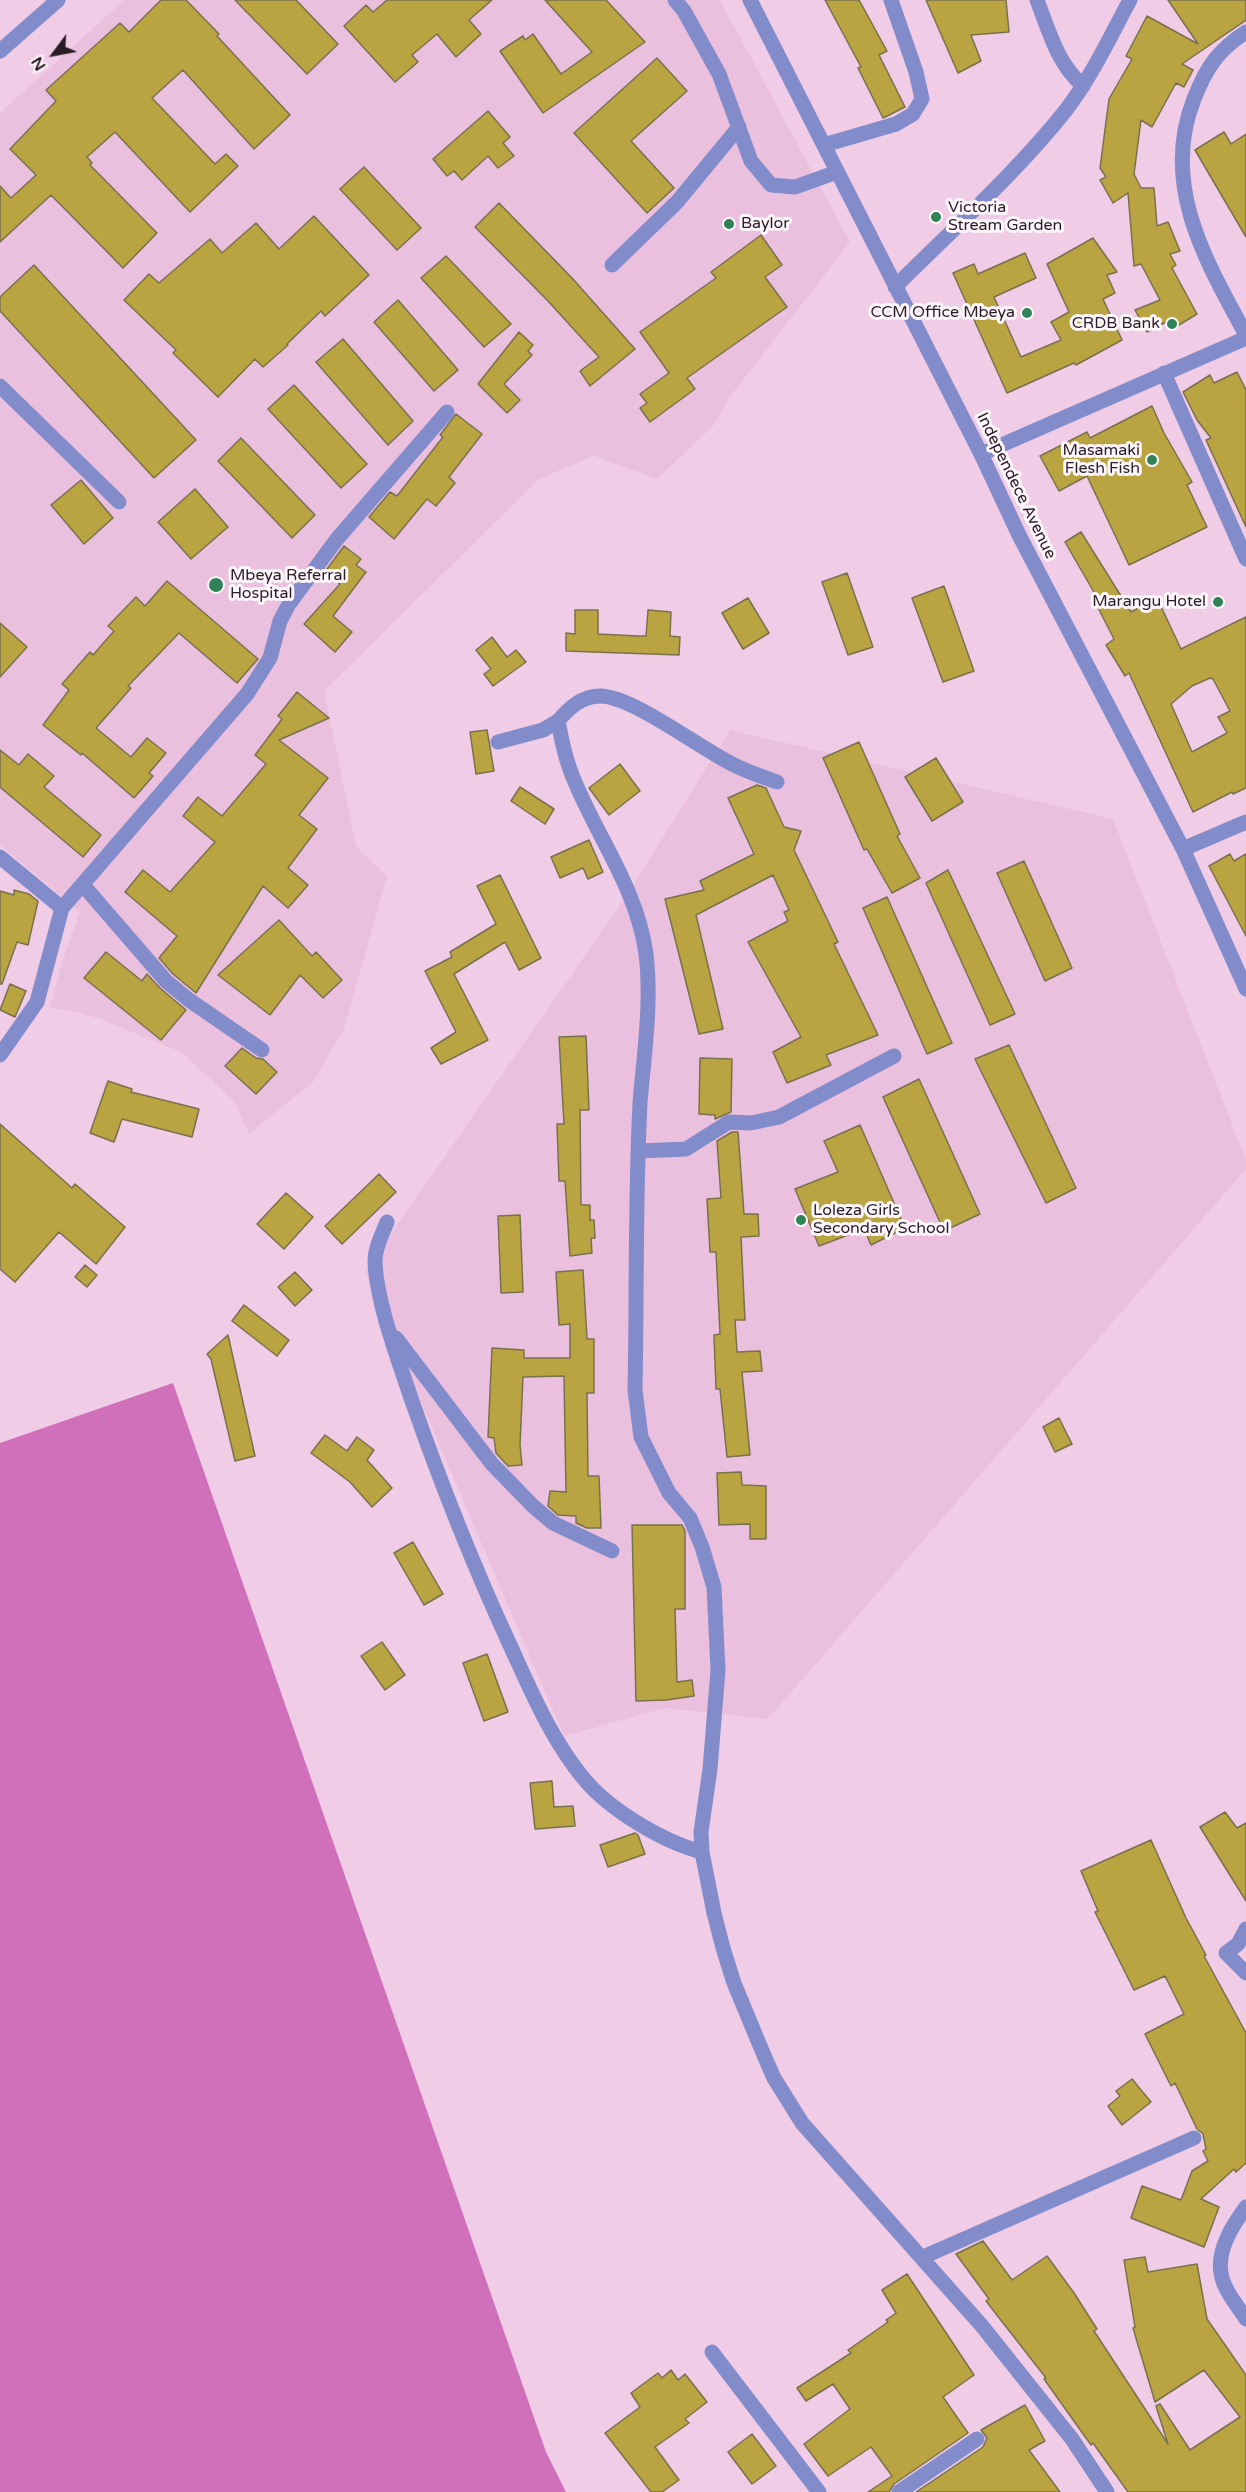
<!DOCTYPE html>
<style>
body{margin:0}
#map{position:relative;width:1246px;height:2492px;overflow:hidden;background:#f0cce6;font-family:"Varela Round",sans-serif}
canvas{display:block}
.north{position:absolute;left:24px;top:24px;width:60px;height:60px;-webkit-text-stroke:4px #fff7fc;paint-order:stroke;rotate:238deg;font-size:16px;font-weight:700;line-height:24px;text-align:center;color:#2a1d26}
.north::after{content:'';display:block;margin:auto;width:21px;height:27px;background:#2a1d26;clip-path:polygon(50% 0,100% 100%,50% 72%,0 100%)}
</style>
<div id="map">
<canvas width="1246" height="2492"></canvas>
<div class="north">N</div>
</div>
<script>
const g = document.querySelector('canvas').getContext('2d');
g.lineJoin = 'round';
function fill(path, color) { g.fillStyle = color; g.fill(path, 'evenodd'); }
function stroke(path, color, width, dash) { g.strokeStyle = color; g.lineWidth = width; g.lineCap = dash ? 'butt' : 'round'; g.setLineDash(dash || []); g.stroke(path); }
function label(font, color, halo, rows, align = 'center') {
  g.font = font + ' "Varela Round",sans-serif'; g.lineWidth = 6; g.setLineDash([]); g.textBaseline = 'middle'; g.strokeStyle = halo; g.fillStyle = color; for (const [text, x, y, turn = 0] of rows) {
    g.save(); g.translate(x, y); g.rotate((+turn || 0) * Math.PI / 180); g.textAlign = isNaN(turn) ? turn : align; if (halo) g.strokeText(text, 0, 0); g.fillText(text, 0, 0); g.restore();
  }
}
const built = new Path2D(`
 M 124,0 L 720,0 L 850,242 L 732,394 L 713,426 L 657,479 L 594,456 L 539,479 L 324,691 L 356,846 L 387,876 L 344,1029 L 313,1082 L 249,1134 L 234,1101 L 181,1052 L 103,1020 L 77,1012 L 50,1008 L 62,962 L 80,912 L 0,845 L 0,113 Z
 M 730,730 L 1113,819 L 1246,1160 L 1246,1169 L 768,1719 L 665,1708 L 564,1736 L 365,1271 L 625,898 Z`);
const forest = new Path2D(`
 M 173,1383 L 546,2452 L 566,2492 L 0,2492 L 0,1443 Z`);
const building = new Path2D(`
 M 161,0 L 186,0 L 219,34 L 217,36 L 290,115 L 254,149 L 183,70 L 152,98 L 215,164 L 226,154 L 238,166 L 190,212 L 115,132 L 87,157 L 92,163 L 90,165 L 157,233 L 123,268 L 51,195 L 0,242 L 0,186 L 11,198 L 36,175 L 10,149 L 56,101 L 46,90 L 120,23 L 129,32 Z
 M 235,0 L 296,0 L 338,44 L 307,74 Z
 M 387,0 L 492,0 L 469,20 L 481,34 L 456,57 L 437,34 L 412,55 L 418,62 L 395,82 L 344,26 L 366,5 L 373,12 Z
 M 545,0 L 606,0 L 645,42 L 543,113 L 500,51 L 523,36 L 525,40 L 533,34 L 561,74 L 592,52 Z
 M 825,0 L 859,0 L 887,51 L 879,55 L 905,107 L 883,118 L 858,68 L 861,67 Z
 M 926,0 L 1006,0 L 1009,32 L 971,35 L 981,61 L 958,73 Z
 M 1168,0 L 1246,0 L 1246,20 L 1182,64 L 1193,70 L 1184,87 L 1176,83 L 1152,127 L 1141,120 L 1134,174 L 1141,188 L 1154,188 L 1157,226 L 1168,222 L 1180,251 L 1170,254 L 1176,265 L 1172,268 L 1197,314 L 1179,325 L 1174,318 L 1147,332 L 1135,310 L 1160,300 L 1141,264 L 1134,266 L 1128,193 L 1113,203 L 1100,180 L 1106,177 L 1100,168 L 1109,99 L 1132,59 L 1126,56 L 1147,16 L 1198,44 Z
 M 657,58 L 687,91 L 631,141 L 674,188 L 647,213 L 574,133 Z
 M 488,111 L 510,137 L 503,143 L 514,156 L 498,168 L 488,156 L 462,180 L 454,171 L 447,176 L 433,159 Z
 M 1224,132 L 1231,144 L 1246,134 L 1246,237 L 1195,150 Z
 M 364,167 L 421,228 L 397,250 L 340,189 Z
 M 499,203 L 572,278 L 635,349 L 590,386 L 580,371 L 599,357 L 548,301 L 475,227 Z
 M 314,216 L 369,275 L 325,316 L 321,311 L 287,344 L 288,345 L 263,367 L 255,359 L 218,397 L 173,353 L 176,350 L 124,300 L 149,274 L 159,283 L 210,239 L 222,253 L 256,223 L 279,249 Z
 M 761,235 L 782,265 L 765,277 L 787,307 L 687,378 L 695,389 L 650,422 L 640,408 L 647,403 L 640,394 L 669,373 L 640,332 L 716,278 L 711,272 Z
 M 1093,238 L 1117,272 L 1107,275 L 1115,293 L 1103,299 L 1122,340 L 1076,365 L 1074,363 L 1007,393 L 953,273 L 974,264 L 978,274 L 1025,253 L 1036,278 L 994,297 L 1021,357 L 1061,340 L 1051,322 L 1069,312 L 1047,264 Z
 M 446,256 L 511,324 L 484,347 L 421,278 Z
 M 34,265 L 196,440 L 154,478 L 0,311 L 0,297 Z
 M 398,300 L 458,370 L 434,391 L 374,322 Z
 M 519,332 L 533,345 L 528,351 L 532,355 L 504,384 L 520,400 L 507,413 L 478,384 Z
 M 343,339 L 413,421 L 388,445 L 316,362 Z
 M 1237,372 L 1246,390 L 1246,527 L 1206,440 L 1211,438 L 1197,420 L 1183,392 L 1210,375 L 1214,383 Z
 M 294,385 L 367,464 L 341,488 L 268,409 Z
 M 1152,406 L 1164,433 L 1192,482 L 1187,485 L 1207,527 L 1129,565 L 1087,476 L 1059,491 L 1040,456 L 1087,432 L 1090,438 Z
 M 456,414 L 482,434 L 449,477 L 455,483 L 436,506 L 427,499 L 394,539 L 369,517 L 390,492 L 397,496 L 443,437 L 440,435 Z
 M 241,438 L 315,515 L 292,538 L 218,461 Z
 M 81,480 L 113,518 L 84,544 L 51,505 Z
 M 195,489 L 228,527 L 191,559 L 158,522 Z
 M 1081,532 L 1131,612 L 1157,598 L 1181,649 L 1246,617 L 1246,788 L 1233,794 L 1232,792 L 1193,812 L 1129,673 L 1125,676 L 1106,645 L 1114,639 L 1092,596 L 1095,594 L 1065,542 ZM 1210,678 L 1213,679 L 1230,711 L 1218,717 L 1227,733 L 1192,752 L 1171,704 L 1192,686 Z
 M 344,546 L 361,559 L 356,565 L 366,572 L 333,616 L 352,632 L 335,652 L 304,624 L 340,584 L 324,573 Z
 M 847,573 L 873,647 L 848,655 L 822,582 Z
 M 167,581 L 258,659 L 237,683 L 179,633 L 128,686 L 131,688 L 96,728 L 131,757 L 147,738 L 166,753 L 149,773 L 153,776 L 134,798 L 82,753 L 81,755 L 43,725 L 69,690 L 62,684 L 90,652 L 93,655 L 114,631 L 108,626 L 136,597 L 145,606 Z
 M 944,586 L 974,671 L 943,682 L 912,598 Z
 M 748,598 L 769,633 L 743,649 L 722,613 Z
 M 575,610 L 598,610 L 598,634 L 638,636 L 646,636 L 648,610 L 671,612 L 670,636 L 680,637 L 679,655 L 566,651 L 566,633 L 575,634 Z
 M 0,623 L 27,647 L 0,677 Z
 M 492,637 L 507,657 L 516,650 L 526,662 L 493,686 L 484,674 L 491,669 L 476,650 Z
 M 297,692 L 329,718 L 279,740 L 328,778 L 299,815 L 317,829 L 288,868 L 308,885 L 288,908 L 263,886 L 196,993 L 173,974 L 159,958 L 177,936 L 125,892 L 143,870 L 170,892 L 215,842 L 183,816 L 198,797 L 222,816 L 266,764 L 255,755 L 282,719 L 278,716 Z
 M 487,730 L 494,771 L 476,774 L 470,732 Z
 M 859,742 L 900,834 L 897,836 L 920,878 L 892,893 L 867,849 L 864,850 L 823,758 Z
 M 0,750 L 19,765 L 28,754 L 54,776 L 44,787 L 101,835 L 83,857 L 0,787 Z
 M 936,758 L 963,802 L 932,821 L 905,777 Z
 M 620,764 L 640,791 L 609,815 L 589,788 Z
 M 757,785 L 766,788 L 784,827 L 801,831 L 794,850 L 838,942 L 834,944 L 878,1035 L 826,1055 L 831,1065 L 787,1083 L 773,1052 L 801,1037 L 748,942 L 788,921 L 784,912 L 789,910 L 773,875 L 696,915 L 723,1029 L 699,1034 L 665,899 L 704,890 L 700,881 L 754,854 L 728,798 Z
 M 520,787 L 554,809 L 545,824 L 511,801 Z
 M 589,840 L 603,872 L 588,879 L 583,868 L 560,878 L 551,857 Z
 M 1230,854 L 1234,861 L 1246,854 L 1246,936 L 1209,866 Z
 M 1024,861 L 1072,968 L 1045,981 L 997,873 Z
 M 948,870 L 1015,1014 L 990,1025 L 926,883 Z
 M 500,875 L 541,958 L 519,970 L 505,942 L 454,974 L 488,1040 L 441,1064 L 431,1048 L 456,1032 L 425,971 L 452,957 L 450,952 L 496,924 L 477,886 Z
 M 14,890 L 29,894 L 38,901 L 28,945 L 17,942 L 2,984 L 0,984 L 0,891 L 14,895 Z
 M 887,897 L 952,1043 L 927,1054 L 863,908 Z
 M 279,920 L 312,956 L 316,952 L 342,980 L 323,998 L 300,975 L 270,1015 L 218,975 Z
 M 106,952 L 142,981 L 147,974 L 160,988 L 186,1010 L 161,1040 L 84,978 Z
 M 10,984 L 26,991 L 15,1017 L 0,1010 Z
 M 586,1036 L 589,1110 L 580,1110 L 581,1205 L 590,1205 L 590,1220 L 594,1220 L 595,1238 L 591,1238 L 592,1253 L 570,1256 L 565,1181 L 559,1181 L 557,1124 L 564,1124 L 559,1037 Z
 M 1009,1045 L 1076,1188 L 1046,1203 L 975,1059 Z
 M 242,1048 L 256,1058 L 263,1059 L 277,1072 L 256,1094 L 225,1066 Z
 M 700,1058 L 732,1059 L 731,1112 L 715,1119 L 715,1115 L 699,1114 Z
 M 919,1079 L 980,1214 L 944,1231 L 883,1097 Z
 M 108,1081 L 132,1089 L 131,1092 L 199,1109 L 192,1137 L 122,1119 L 114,1142 L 90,1133 Z
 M 0,1124 L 72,1188 L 75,1184 L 125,1227 L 96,1264 L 59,1232 L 15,1282 L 0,1269 Z
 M 860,1125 L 905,1228 L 871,1245 L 864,1229 L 819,1246 L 795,1189 L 838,1172 L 824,1141 Z
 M 732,1132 L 738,1132 L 744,1214 L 758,1214 L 759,1236 L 741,1237 L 745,1320 L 735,1320 L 737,1352 L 760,1351 L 762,1371 L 742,1372 L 750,1455 L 727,1457 L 720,1389 L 716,1389 L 714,1335 L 720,1334 L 716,1252 L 710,1252 L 707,1199 L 721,1198 L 717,1141 Z
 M 379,1174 L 396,1192 L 342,1244 L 325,1226 Z
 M 286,1193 L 313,1217 L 284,1249 L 257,1224 Z
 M 520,1215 L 523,1292 L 501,1293 L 498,1216 Z
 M 85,1265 L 97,1275 L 87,1287 L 75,1277 Z
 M 583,1270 L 587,1339 L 594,1339 L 594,1393 L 587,1393 L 588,1476 L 599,1476 L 601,1528 L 587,1528 L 576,1523 L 576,1516 L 558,1515 L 548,1506 L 550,1491 L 566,1492 L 564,1376 L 523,1377 L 520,1445 L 522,1465 L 508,1466 L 496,1453 L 494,1438 L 488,1437 L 492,1348 L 524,1350 L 524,1358 L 570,1358 L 570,1324 L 559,1325 L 556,1272 Z
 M 295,1272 L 312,1290 L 295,1306 L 278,1287 Z
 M 244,1305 L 289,1340 L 277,1356 L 232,1321 Z
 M 228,1335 L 255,1456 L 235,1461 L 211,1359 L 207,1354 Z
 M 1059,1418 L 1072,1444 L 1055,1452 L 1043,1427 Z
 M 325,1435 L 347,1451 L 357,1437 L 374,1450 L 367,1460 L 392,1488 L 372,1507 L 350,1482 L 311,1453 Z
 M 741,1472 L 742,1485 L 766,1486 L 766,1539 L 750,1539 L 750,1524 L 719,1525 L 717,1473 Z
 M 632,1525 L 682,1525 L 685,1531 L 685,1609 L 675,1609 L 677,1682 L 692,1680 L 694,1696 L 666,1700 L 636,1701 Z
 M 413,1542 L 443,1594 L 424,1605 L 394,1553 Z
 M 382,1642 L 405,1675 L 385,1690 L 361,1656 Z
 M 487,1654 L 508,1712 L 484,1721 L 463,1663 Z
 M 552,1781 L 554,1807 L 573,1806 L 575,1826 L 535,1829 L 530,1783 Z
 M 1225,1812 L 1237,1828 L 1246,1823 L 1246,1901 L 1200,1827 Z
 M 635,1833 L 638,1835 L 645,1854 L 608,1867 L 600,1845 Z
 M 1151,1840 L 1186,1918 L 1206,1955 L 1204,1956 L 1246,2033 L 1246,2163 L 1236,2172 L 1234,2169 L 1201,2199 L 1219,2207 L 1204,2247 L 1131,2218 L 1142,2186 L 1181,2200 L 1192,2171 L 1208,2161 L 1203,2151 L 1206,2149 L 1203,2134 L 1197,2129 L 1175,2083 L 1171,2086 L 1145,2034 L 1184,2014 L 1165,1976 L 1134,1990 L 1095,1912 L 1098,1911 L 1081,1871 Z
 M 1132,2079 L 1151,2102 L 1122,2125 L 1108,2106 L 1120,2096 L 1116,2091 Z
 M 983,2241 L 1012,2280 L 1047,2256 L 1074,2293 L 1097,2329 L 1094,2331 L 1168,2444 L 1156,2406 L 1160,2404 L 1190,2450 L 1240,2417 L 1204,2370 L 1155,2402 L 1133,2328 L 1135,2327 L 1124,2260 L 1145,2257 L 1148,2272 L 1197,2264 L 1207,2319 L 1246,2375 L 1246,2492 L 1128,2492 L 1093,2443 L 1091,2445 L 1044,2379 L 1046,2378 L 986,2301 L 989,2299 L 956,2254 Z
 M 907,2274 L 974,2375 L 943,2397 L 968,2433 L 894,2484 L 889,2492 L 868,2492 L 892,2476 L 871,2447 L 828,2476 L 804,2444 L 850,2409 L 833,2384 L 806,2401 L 797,2388 L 851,2353 L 848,2350 L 888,2322 L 886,2320 L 896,2313 L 882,2290 Z
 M 671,2370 L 678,2380 L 685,2374 L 707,2402 L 685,2419 L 689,2423 L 655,2447 L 679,2480 L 662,2492 L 651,2492 L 605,2433 L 640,2407 L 631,2393 L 658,2373 L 662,2378 Z
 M 1025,2405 L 1045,2441 L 1029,2450 L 1060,2492 L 916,2492 L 983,2447 L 987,2438 L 981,2430 Z
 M 752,2434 L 776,2466 L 752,2484 L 728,2452 Z`);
const minor = new Path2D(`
 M 675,0 L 684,11 L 719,74 L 751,161 L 771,185 L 795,187 L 837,172
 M 750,0 L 981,454 L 1019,535 L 1183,849 L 1246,989
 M 1037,0 C 1049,31 1057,63 1083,86
 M 1246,32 C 1218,50 1206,68 1194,99 C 1160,185 1206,261 1246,335
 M 0,51 L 58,0
 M 824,145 L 896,124 L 913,114 L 922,99 L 916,72 L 891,0
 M 612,265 L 677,202 L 739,127
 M 895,287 C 951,231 1017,172 1066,110 C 1092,76 1110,37 1130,0
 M 1164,373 L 1246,559
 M 0,386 L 119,502
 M 981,454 L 1246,338
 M 498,742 L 543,730 L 558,721
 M 777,782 C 763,777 748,772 734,765 C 702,750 633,696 600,696 C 582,696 569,708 558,721 C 562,742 566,762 575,782 C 599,840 637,889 646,954 C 652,1003 644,1054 640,1103 C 635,1199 637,1295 635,1390 L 641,1437 L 669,1493 L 690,1518 L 702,1547 L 714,1587 L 718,1670 L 710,1769 L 701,1832 L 702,1852 L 714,1913 L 723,1948 L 734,1983 L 763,2053 L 774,2078 L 802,2123 L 982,2326 L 1072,2439 L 1107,2492
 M 1183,849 L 1246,822
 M 0,857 L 62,908
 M 83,885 L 166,981 L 189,1000 L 262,1050
 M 0,1055 L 37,1002 L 62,908 L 247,694 L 270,658 L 280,621 L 289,604 L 337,539 L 447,412
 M 639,1151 L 686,1149 L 729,1122 L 751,1123 L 779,1117 L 894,1056
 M 387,1222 C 382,1235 375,1247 375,1261 C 376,1301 399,1362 412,1401 C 441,1484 473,1565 510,1645 C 531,1691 551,1739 584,1779 C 610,1810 663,1842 702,1852
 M 396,1338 L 492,1464 L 533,1506 L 553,1523 L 612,1551
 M 1246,1929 L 1238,1944 L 1226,1953 L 1246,1973
 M 1246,2207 C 1233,2225 1217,2249 1221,2273 C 1223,2289 1237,2305 1246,2319
 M 923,2257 L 1194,2138
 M 712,2352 L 819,2492
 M 899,2492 L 977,2439`);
const markers = [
 [936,217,6,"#2f8356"],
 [729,224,6,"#2f8356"],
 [1027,313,6,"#2f8356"],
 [1172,324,6,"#2f8356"],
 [1152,460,6,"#2f8356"],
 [216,585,8,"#2f8356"],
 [1218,602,6,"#2f8356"],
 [801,1220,6,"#2f8356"]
];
const poiNames = [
 ["Victoria",948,208],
 ["Stream Garden",948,226],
 ["Baylor",741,224],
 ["CCM Office Mbeya",1015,313,"right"],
 ["CRDB Bank",1160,324,"right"],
 ["Masamaki",1140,451,"right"],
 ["Flesh Fish",1140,469,"right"],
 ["Mbeya Referral",230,576],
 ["Hospital",230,594],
 ["Marangu Hotel",1206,602,"right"],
 ["Loleza Girls",813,1211],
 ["Secondary School",813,1229]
];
const streetNames = [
 ["Independece Avenue",1016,486,64]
];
fill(built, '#ebc0df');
fill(forest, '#d070ba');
fill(building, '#baa442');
stroke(building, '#79714d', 1.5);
stroke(minor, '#828ccb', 15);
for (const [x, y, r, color] of markers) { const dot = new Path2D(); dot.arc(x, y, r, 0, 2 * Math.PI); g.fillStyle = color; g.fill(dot); stroke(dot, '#fff7fc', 2); }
label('16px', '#2a1d26', '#fff7fc', poiNames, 'left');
label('16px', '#2a1d26', '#fff7fc', streetNames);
</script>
